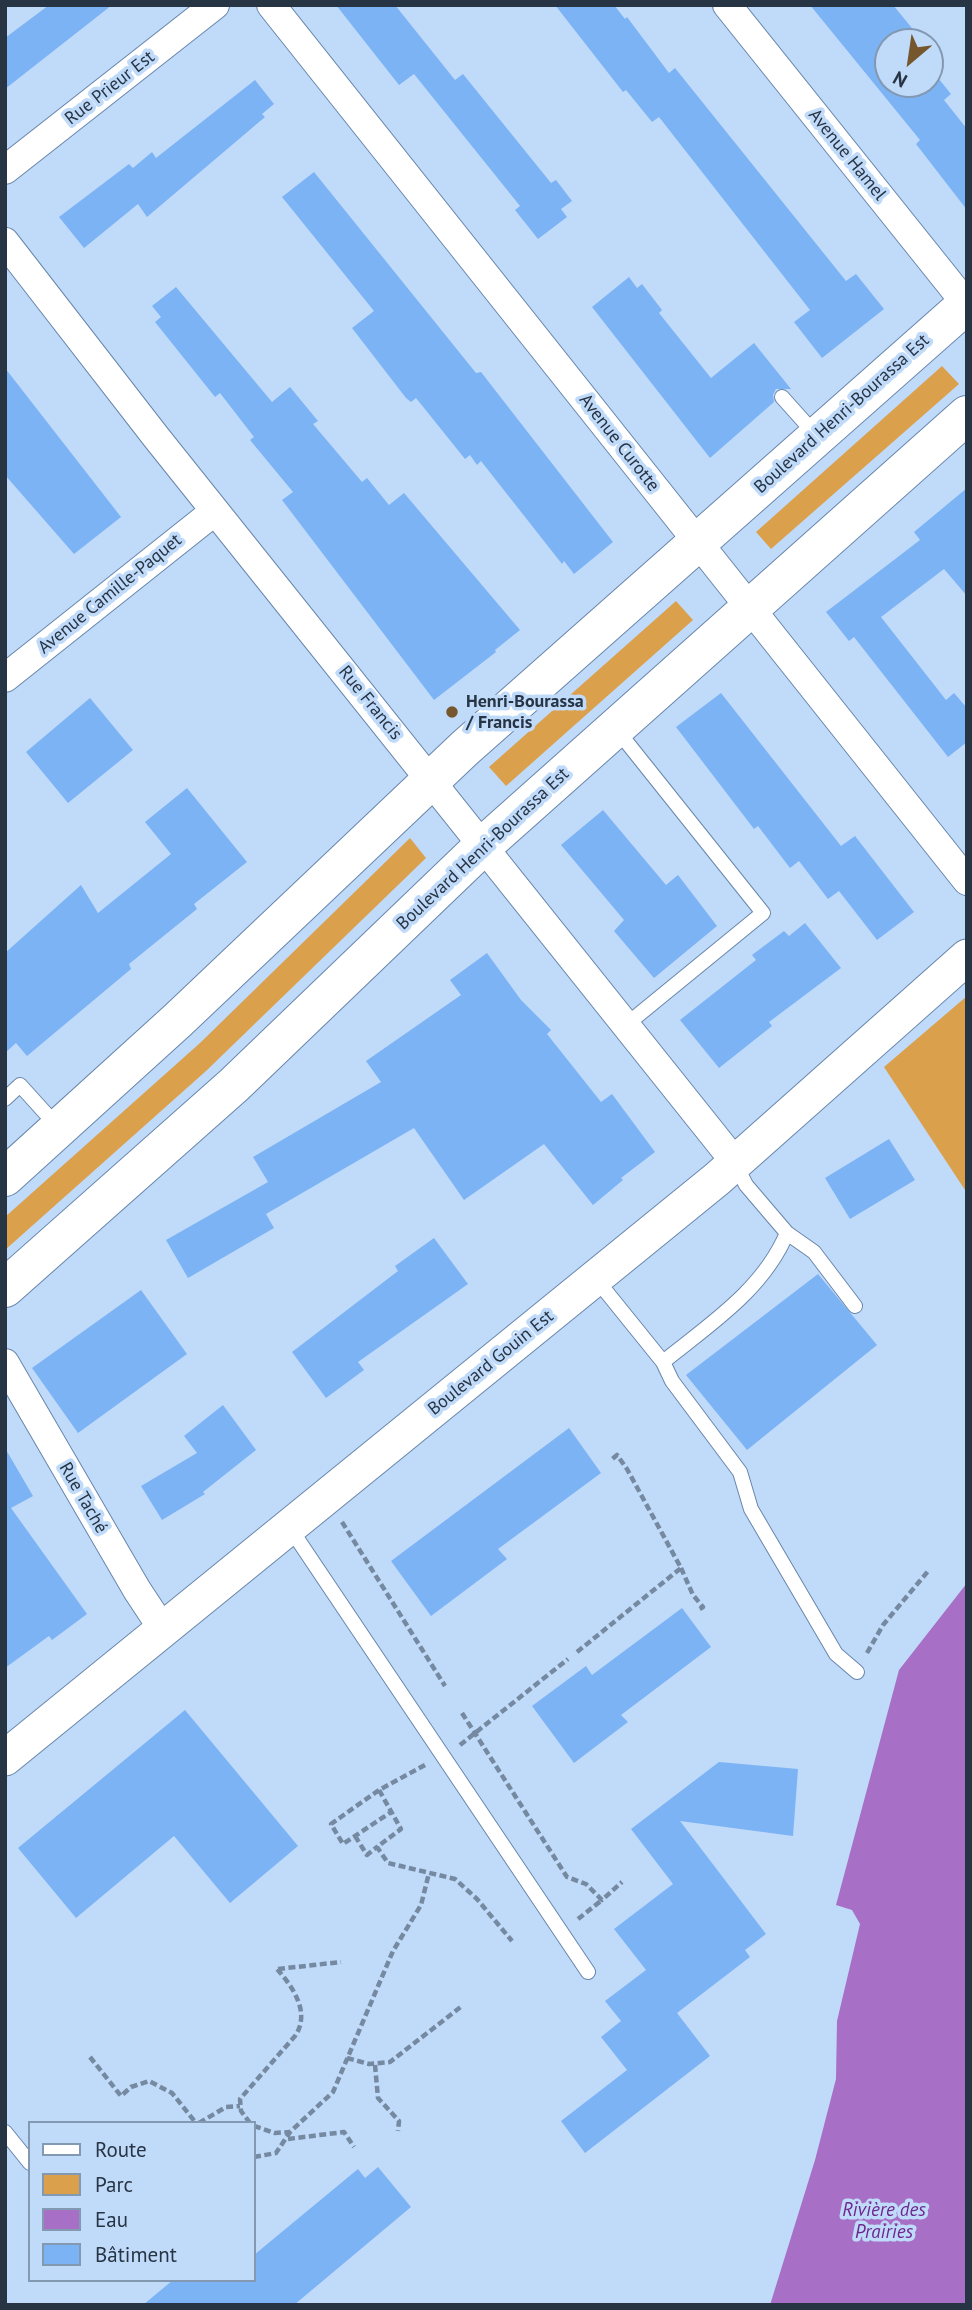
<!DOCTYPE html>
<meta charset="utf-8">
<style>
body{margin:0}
#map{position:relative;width:972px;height:2310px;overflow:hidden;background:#c0dafa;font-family:"PT Sans",sans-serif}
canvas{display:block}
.frame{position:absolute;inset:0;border:7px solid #273443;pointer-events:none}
.legend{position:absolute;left:28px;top:2121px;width:228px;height:161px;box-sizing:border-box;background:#c0dafa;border:2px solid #8398b1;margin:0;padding:9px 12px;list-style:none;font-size:21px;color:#273443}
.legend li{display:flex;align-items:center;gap:14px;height:35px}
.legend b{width:35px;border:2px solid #8398b1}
.north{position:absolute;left:874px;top:28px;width:70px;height:70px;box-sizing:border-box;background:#c0dafa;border:2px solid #8398b1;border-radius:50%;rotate:209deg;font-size:19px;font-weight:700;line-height:28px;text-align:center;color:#273443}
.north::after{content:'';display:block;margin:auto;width:24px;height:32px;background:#76572d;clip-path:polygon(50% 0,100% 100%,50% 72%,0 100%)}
</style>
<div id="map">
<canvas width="972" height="2310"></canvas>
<div class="frame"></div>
<ul class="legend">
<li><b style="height:9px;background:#fff"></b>Route</li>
<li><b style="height:19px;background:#dba04c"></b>Parc</li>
<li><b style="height:19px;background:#a76fc5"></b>Eau</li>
<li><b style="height:19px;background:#7cb3f4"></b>Bâtiment</li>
</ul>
<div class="north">N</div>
</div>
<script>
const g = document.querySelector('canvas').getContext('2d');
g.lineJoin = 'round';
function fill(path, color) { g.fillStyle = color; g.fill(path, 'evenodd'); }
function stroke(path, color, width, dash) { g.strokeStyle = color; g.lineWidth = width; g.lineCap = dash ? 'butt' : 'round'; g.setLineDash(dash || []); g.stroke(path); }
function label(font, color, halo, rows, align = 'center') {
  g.font = font + ' "PT Sans",sans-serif'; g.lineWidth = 7; g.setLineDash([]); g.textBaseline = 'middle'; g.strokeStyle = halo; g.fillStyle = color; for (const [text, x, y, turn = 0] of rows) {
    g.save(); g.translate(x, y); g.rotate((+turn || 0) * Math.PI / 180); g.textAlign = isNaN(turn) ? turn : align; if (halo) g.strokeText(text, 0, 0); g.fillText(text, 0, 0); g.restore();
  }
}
const green = new Path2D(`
 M 942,366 L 959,384 L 771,549 L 756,532 Z
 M 676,601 L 693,620 L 506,786 L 489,767 Z
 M 410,838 L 426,858 L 206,1071 L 5,1250 L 5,1217 L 200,1043 Z
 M 967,996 L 967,1193 L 884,1067 Z`);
const water = new Path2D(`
 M 967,1583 L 967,2305 L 770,2305 L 815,2160 L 836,2079 L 837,2021 L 860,1924 L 852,1910 L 836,1905 L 899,1670 Z`);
const building = new Path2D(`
 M 49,5 L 112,5 L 5,89 L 5,38 Z
 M 336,5 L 395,5 L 455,80 L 463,74 L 551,183 L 556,180 L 572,201 L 561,209 L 567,217 L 538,239 L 515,210 L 520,206 L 414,74 L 399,85 Z
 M 555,5 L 614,5 L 625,19 L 627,17 L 669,73 L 675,68 L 846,281 L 856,274 L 884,309 L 822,358 L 794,322 L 810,310 L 659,117 L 652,122 L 626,90 L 623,92 Z
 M 810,5 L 893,5 L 916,33 L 907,39 L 909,42 L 888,42 L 888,84 L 930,84 L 930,68 L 951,94 L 944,100 L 967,129 L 967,210 L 916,144 L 920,140 Z
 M 255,80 L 274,104 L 262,114 L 265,117 L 147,217 L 138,204 L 84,248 L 59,217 L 129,164 L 133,168 L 152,152 L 156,158 Z
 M 314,172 L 476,373 L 481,372 L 613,542 L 574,574 L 564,561 L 562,564 L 481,461 L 477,465 L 470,455 L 465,459 L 416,398 L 411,402 L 406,398 L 352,328 L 374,311 L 282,197 Z
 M 629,277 L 637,288 L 642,284 L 662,310 L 659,313 L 711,378 L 754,343 L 791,389 L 776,389 L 773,395 L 774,402 L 710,458 L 592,307 Z
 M 176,287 L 272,402 L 290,387 L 318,421 L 313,424 L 362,482 L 367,478 L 389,505 L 404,493 L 520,630 L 495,650 L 496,652 L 434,700 L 282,500 L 293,492 L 250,440 L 254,437 L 220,393 L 215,397 L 155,322 L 161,317 L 152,306 Z
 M 5,368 L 121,517 L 74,554 L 5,475 Z
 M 967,488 L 967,596 L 944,569 L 881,617 L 946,700 L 954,693 L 967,708 L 967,742 L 948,757 L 854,637 L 849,641 L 826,612 L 920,540 L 914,532 Z
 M 721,693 L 841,846 L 855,836 L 914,912 L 877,940 L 839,891 L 828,899 L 799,861 L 790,868 L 758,826 L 754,829 L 676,727 Z
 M 90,698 L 133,750 L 68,803 L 26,752 Z
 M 187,788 L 247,862 L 194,904 L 197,909 L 129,964 L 131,969 L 27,1056 L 16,1043 L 5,1053 L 5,953 L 81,885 L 98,913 L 171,854 L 145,822 Z
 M 603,810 L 666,885 L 678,875 L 717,926 L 654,978 L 614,931 L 624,920 L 561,845 Z
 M 805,923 L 841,968 L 769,1022 L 772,1026 L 719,1068 L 680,1020 L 756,960 L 752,955 L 784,931 L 789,936 Z
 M 487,953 L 521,1000 L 551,1030 L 547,1034 L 601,1102 L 612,1094 L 655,1152 L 621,1178 L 623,1180 L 593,1205 L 544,1144 L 464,1200 L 414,1128 L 266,1214 L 274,1228 L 188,1278 L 166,1240 L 268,1182 L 253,1157 L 381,1082 L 366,1061 L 461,995 L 450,980 Z
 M 889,1139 L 915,1180 L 850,1219 L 825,1178 Z
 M 434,1238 L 468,1284 L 358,1362 L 364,1370 L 326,1398 L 292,1352 L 398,1271 L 395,1266 Z
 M 818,1274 L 877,1345 L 747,1450 L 686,1375 Z
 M 141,1290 L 187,1354 L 78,1433 L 32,1368 Z
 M 223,1405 L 256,1450 L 203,1492 L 205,1494 L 162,1520 L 141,1486 L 197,1453 L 184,1436 Z
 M 569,1428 L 601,1473 L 498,1549 L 507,1559 L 431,1616 L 391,1561 Z
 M 5,1448 L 33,1496 L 11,1508 L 87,1614 L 52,1640 L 49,1636 L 5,1668 Z
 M 682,1608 L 711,1647 L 621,1715 L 628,1722 L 574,1763 L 532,1706 L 586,1666 L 592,1675 Z
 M 185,1710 L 298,1846 L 230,1903 L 174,1836 L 76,1918 L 18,1848 Z
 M 719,1762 L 798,1769 L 793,1836 L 680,1821 L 766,1934 L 745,1950 L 750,1957 L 677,2013 L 710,2056 L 585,2153 L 561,2121 L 627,2070 L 601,2037 L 621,2021 L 605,2001 L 646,1970 L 614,1929 L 673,1884 L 631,1829 Z
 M 378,2167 L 411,2207 L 294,2305 L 143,2305 L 173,2280 L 254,2280 L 254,2255 L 358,2169 L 365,2178 Z`);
const path = new Path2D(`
 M 342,1522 L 445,1686
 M 681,1568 L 693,1595 L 703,1607 L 698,1610
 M 577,1652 L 681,1568 L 627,1469 L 617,1455 L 610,1461
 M 867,1653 L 883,1625 L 929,1570
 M 462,1713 L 567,1877 L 586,1884 L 602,1900 L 622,1882
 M 460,1745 L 568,1659
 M 425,1765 L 379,1790 L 401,1829 L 377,1847 L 388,1863 L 455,1879 L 477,1899 L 512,1941
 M 379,1790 L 331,1824 L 343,1844 L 391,1812
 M 355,1836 L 367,1855 L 377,1847
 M 578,1919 L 602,1900
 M 278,1969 L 341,1962
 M 90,2057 L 121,2096 L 131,2087 L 149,2081 L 172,2093 L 196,2123
 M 347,2058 L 369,2064 L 390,2062 L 462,2006
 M 375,2065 L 378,2098 L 399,2121 L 398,2131
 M 199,2123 L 226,2107 L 240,2106
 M 250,2123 L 241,2111 L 240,2099 L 295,2036 C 311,2013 293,1987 277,1969
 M 254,2126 L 275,2133 L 290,2132
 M 288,2139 L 344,2132 L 354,2147
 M 254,2157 L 276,2153 L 290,2132 L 333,2092 L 393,1951 L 421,1905 L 429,1873`);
const service = new Path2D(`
 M 782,397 L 816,435
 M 617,730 L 763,913 L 626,1025
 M 5,1099 L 20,1085 L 58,1127
 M 787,1233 L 814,1252 L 855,1306
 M 596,1279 L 663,1362 C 710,1324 763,1290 787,1233 L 746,1185 L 735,1163
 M 663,1362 L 672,1381 L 740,1472 L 751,1509 L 836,1654 L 857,1672
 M 290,1528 L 588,1972
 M 5,2132 L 30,2163`);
const minor = new Path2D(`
 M 271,5 L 967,881
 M 727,5 L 967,305
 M 5,170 L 215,5
 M 5,242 L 156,437 L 735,1162
 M 5,678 L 215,511
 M 5,1363 L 137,1590 L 164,1631`);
const tertiary = new Path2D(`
 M 5,1758 L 717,1179 L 967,957`);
const primary = new Path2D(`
 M 5,1177 L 178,1020 L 465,748 L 967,304
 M 5,1288 L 234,1085 L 484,845 L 967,415`);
const markers = [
 [452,712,7,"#76572d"]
];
const streetNames = [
 ["Rue Prieur Est",110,88,-38],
 ["Avenue Hamel",847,155,51],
 ["Boulevard Henri-Bourassa Est",842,414,-42],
 ["Avenue Curotte",619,443,52],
 ["Avenue Camille-Paquet",110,594,-39],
 ["Rue Francis",370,703,51],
 ["Boulevard Henri-Bourassa Est",483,849,-43],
 ["Boulevard Gouin Est",491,1363,-39],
 ["Rue Taché",83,1498,60]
];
const poiNames = [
 ["Henri-Bourassa",466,702],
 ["/ Francis",466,723]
];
const waterNames = [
 ["Rivière des",884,2211],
 ["Prairies",884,2233]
];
fill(green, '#dba04c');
fill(water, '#a76fc5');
fill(building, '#7cb3f4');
stroke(service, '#6886aa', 16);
stroke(minor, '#6886aa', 30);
stroke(tertiary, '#6886aa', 37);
stroke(primary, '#6886aa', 40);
stroke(path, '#7589a0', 4.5, [7, 3.5]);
stroke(service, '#fff', 14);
stroke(minor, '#fff', 28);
stroke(tertiary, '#fff', 35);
stroke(primary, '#fff', 38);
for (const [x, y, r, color] of markers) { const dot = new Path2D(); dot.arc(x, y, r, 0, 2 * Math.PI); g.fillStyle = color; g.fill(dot); stroke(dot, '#c0dafa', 2.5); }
label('18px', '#273443', '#c0dafa', streetNames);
label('bold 18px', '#273443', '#c0dafa', poiNames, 'left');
label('italic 19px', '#6f278f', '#c0dafa', waterNames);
</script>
